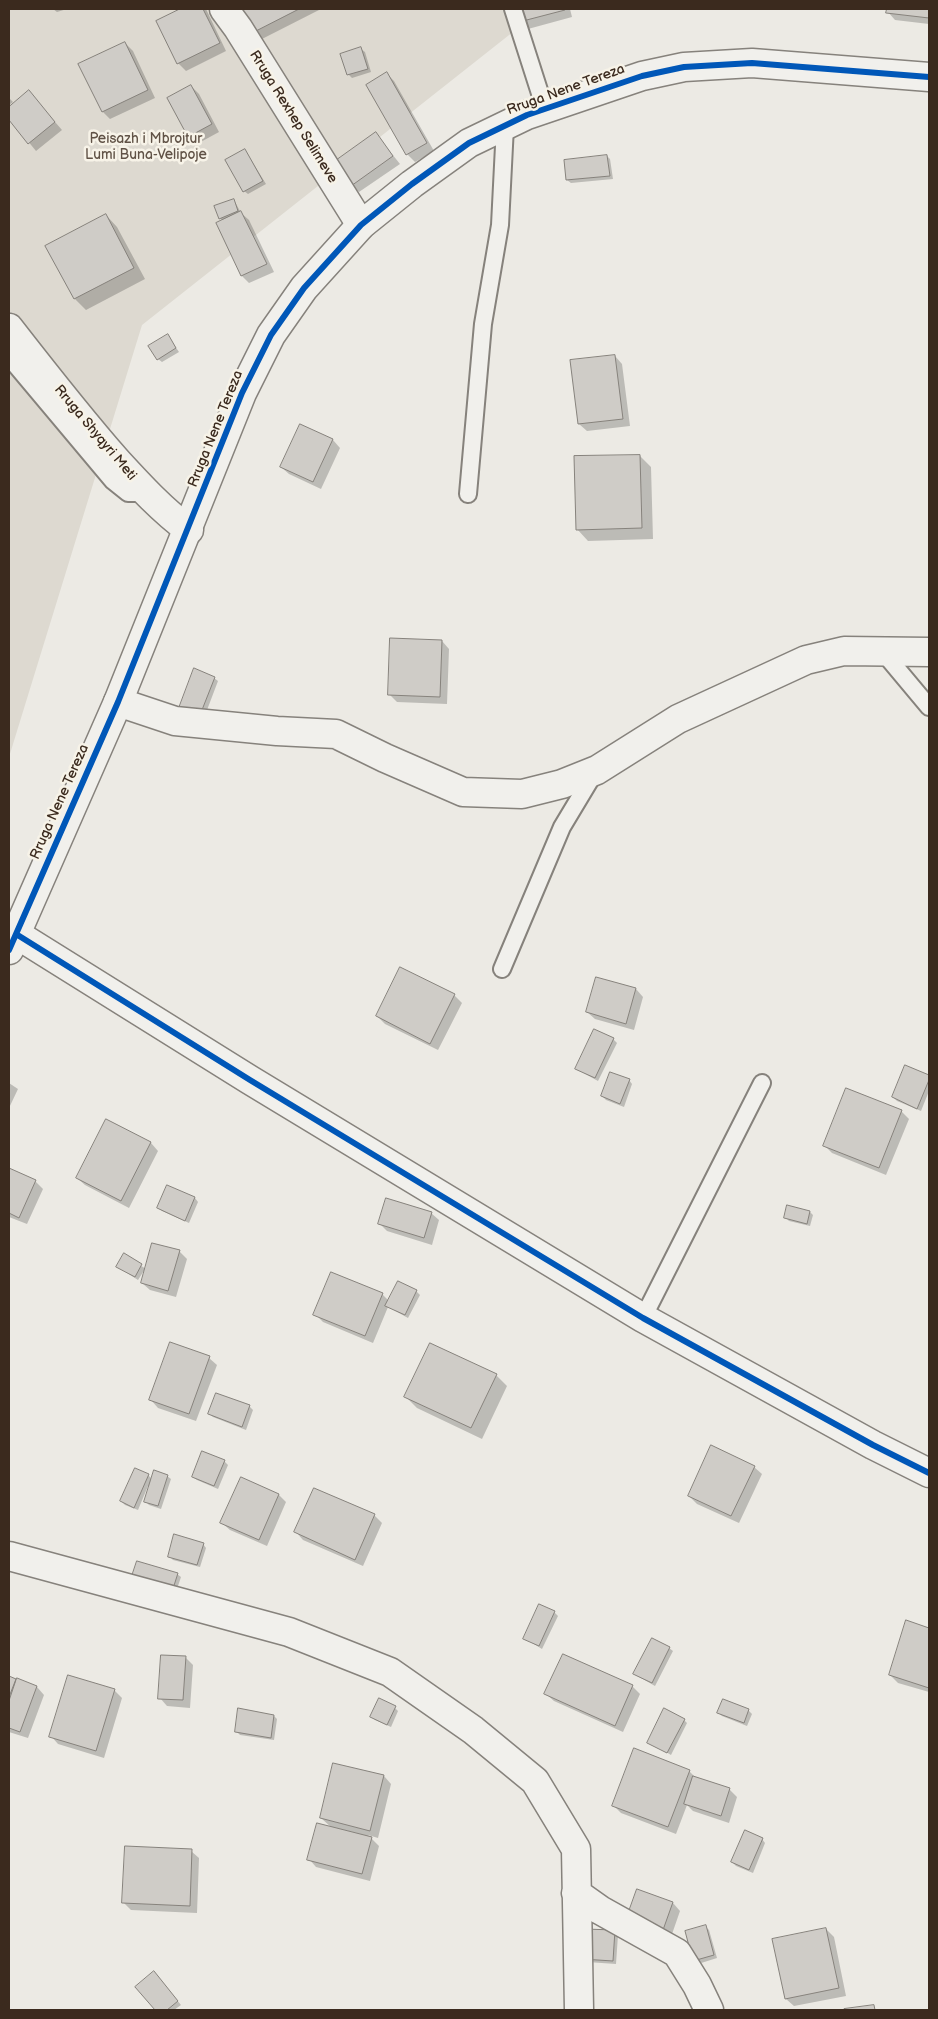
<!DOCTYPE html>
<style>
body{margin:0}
#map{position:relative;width:938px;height:2019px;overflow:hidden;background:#eceae4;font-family:"Balsamiq Sans",sans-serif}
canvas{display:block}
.frame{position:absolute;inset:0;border:10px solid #3b2a1e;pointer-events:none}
</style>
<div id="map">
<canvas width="938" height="2019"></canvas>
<div class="frame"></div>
</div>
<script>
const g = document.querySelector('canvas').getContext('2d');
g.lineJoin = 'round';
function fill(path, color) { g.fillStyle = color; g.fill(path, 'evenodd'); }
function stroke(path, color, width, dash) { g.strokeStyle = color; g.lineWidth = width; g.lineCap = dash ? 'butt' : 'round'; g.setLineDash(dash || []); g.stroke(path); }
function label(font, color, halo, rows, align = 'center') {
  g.font = font + ' "Balsamiq Sans",sans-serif'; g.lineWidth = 5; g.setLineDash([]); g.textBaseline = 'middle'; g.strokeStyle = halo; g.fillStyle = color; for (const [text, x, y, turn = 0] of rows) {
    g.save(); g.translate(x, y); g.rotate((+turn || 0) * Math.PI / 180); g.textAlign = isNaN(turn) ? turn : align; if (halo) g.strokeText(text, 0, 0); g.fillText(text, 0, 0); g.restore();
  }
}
const green = new Path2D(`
 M 9,9 L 542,9 L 142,325 L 9,757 Z`);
const shadow = new Path2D(`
 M 53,9 L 67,9 L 57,12 Z
 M 183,9 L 206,9 L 226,51 L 186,71 L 178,63 L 157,21 Z
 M 240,9 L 319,9 L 319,10 L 260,40 Z
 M 517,9 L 570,9 L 572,17 L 528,29 L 520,21 Z
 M 888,9 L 929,9 L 929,24 L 895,20 L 888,12 Z
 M 125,43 L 133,51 L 155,98 L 110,119 L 103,112 Z
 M 361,49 L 365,52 L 371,72 L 352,78 L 348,74 Z
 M 387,74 L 394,81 L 434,151 L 415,162 L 407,154 Z
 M 191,86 L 199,94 L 219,132 L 197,144 L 189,136 Z
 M 29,92 L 62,130 L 36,151 L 9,118 L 9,109 Z
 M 9,98 L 13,102 L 9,105 Z
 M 376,134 L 400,164 L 359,192 L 352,185 Z
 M 245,150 L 266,184 L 248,194 L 244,191 Z
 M 607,156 L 610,159 L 613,179 L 571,183 L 567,180 Z
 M 234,200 L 241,213 L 249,220 L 274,272 L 249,283 L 242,276 L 223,221 L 220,218 Z
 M 106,215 L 117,227 L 145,279 L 86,310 L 75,299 L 47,247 Z
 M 168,336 L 179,352 L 162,362 L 158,359 Z
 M 615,356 L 622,364 L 630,426 L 587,431 L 579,424 Z
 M 301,425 L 333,440 L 340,448 L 321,489 L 289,474 L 281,467 Z
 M 640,456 L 651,467 L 653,539 L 588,541 L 577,529 Z
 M 442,641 L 449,649 L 447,704 L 397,702 L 389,694 Z
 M 214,678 L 218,681 L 204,718 L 184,711 Z
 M 401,969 L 454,995 L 462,1003 L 438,1050 L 385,1024 L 377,1016 Z
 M 597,978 L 636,989 L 643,997 L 634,1030 L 595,1019 L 587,1012 Z
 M 613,1039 L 617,1043 L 598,1081 L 576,1069 Z
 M 906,1067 L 929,1076 L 929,1091 L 921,1111 L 897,1101 L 893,1097 Z
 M 629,1080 L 632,1084 L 624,1107 L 606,1100 L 602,1096 Z
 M 9,1083 L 18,1089 L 9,1108 Z
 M 901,1111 L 909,1119 L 886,1175 L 832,1153 L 824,1145 Z
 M 106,1121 L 151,1143 L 158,1151 L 129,1208 L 85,1185 L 77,1178 Z
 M 9,1170 L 35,1181 L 43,1189 L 27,1224 L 9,1217 Z
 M 168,1187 L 195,1198 L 198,1202 L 189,1223 L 162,1211 L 158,1208 Z
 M 810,1212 L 813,1215 L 810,1226 L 789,1221 L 785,1217 Z
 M 431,1213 L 439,1220 L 432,1245 L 387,1231 L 379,1223 Z
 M 179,1251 L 187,1259 L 176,1297 L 150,1290 L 142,1283 L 145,1269 L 138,1280 L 118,1267 L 124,1255 L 146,1269 Z
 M 416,1291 L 420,1295 L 408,1318 L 388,1307 L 373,1343 L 323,1322 L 315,1314 L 382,1294 L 389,1301 Z
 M 209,1358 L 217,1365 L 196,1421 L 158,1408 L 151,1400 Z
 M 496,1375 L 507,1386 L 482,1439 L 417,1408 L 406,1397 Z
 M 249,1406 L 253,1410 L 246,1430 L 213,1417 L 210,1414 Z
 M 224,1461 L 228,1465 L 218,1489 L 197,1480 L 193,1477 Z
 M 754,1467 L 762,1474 L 739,1523 L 697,1504 L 689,1496 Z
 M 148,1475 L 153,1480 L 167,1476 L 171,1479 L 161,1509 L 149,1505 L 145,1501 L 150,1487 L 148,1486 L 138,1510 L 125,1505 L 121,1501 Z
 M 279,1495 L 286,1502 L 267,1546 L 230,1530 L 222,1523 Z
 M 374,1515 L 382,1523 L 363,1566 L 303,1540 L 296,1532 Z
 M 203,1544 L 206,1548 L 200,1567 L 173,1560 L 169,1556 Z
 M 177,1574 L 181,1577 L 174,1598 L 135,1585 Z
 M 554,1612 L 558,1616 L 542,1649 L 524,1638 Z
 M 907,1622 L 929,1629 L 929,1692 L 898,1683 L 890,1675 Z
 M 669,1648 L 673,1651 L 655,1686 L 634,1674 Z
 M 185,1657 L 193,1665 L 190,1708 L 167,1706 L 160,1698 Z
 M 9,1677 L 17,1682 L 18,1680 L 37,1687 L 44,1695 L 28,1738 L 9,1732 Z
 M 632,1686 L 640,1694 L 623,1732 L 554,1701 L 546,1694 Z
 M 114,1690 L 122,1698 L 104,1758 L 58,1744 L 51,1736 Z
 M 395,1708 L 398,1711 L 391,1727 L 375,1720 L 372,1717 Z
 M 748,1710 L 752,1714 L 747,1726 L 722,1716 L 719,1713 Z
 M 274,1716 L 277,1719 L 274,1740 L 240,1735 L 236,1731 Z
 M 684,1720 L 687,1723 L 671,1755 L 649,1742 Z
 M 334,1764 L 384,1776 L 391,1784 L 378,1838 L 368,1835 L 379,1846 L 370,1881 L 316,1867 L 309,1859 L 332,1828 L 321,1818 Z
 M 689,1771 L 697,1779 L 730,1790 L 737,1797 L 729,1823 L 693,1811 L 687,1805 L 676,1834 L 621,1813 L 613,1805 Z
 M 762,1839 L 765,1843 L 753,1873 L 736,1866 L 732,1862 Z
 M 191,1851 L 199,1858 L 197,1913 L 131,1910 L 124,1903 Z
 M 637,1890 L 673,1903 L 680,1911 L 671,1937 L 636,1924 Z
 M 706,1927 L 709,1930 L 717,1958 L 698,1964 L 686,1932 Z
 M 826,1929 L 834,1937 L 846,1996 L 794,2006 L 786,1999 Z
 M 614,1931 L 618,1935 L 616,1964 L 587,1962 Z
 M 157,1976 L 181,2005 L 174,2010 L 156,2010 L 137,1987 Z`);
const building = new Path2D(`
 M 180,9 L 203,9 L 220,43 L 177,64 L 156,21 Z
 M 239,9 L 299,9 L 252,33 Z
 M 516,9 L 565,9 L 565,10 L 519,22 Z
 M 887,9 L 929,9 L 929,18 L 886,13 Z
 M 125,42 L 148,90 L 102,112 L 78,64 Z
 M 361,47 L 368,69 L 347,75 L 340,54 Z
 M 387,72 L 427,143 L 406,155 L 366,85 Z
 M 191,85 L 212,124 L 188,137 L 167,98 Z
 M 29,90 L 55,122 L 28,144 L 9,120 L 9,107 Z
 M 376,132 L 393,156 L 351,186 L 334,162 Z
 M 245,149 L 263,181 L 243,192 L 225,160 Z
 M 607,155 L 610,176 L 566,180 L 564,160 Z
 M 234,199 L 238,211 L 219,219 L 214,206 Z
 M 241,211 L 267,264 L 241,276 L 216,223 Z
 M 106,214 L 134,268 L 74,299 L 45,246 Z
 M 168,334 L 176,348 L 157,360 L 148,346 Z
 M 615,355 L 623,419 L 578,424 L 570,360 Z
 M 300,424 L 333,439 L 313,482 L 280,467 Z
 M 640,455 L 642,528 L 576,530 L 574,456 Z
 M 390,638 L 442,640 L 440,697 L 388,695 Z
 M 194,668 L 215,677 L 200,715 L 179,708 Z
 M 400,967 L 455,994 L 430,1044 L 376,1016 Z
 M 596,977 L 636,988 L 626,1024 L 586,1012 Z
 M 594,1029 L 614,1038 L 595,1078 L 575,1069 Z
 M 905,1065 L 929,1075 L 929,1080 L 917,1109 L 892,1097 Z
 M 610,1072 L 630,1079 L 620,1104 L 601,1096 Z
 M 846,1088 L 902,1110 L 879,1168 L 823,1146 Z
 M 106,1119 L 151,1142 L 121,1201 L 76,1178 Z
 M 9,1168 L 36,1180 L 19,1218 L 9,1213 Z
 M 167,1185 L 195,1197 L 185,1221 L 157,1208 Z
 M 386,1198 L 432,1212 L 424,1238 L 378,1224 Z
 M 787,1205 L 810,1211 L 807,1224 L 784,1218 Z
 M 152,1243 L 180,1250 L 168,1291 L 141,1283 Z
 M 124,1253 L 142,1264 L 135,1277 L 116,1267 Z
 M 331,1272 L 383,1293 L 365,1336 L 313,1315 Z
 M 398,1281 L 417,1290 L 405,1315 L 385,1306 Z
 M 170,1342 L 210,1356 L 189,1414 L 149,1400 Z
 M 430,1343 L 497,1374 L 471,1428 L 404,1397 Z
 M 216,1393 L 250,1405 L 242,1427 L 208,1414 Z
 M 711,1445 L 755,1466 L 731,1516 L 688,1496 Z
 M 202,1451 L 225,1460 L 214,1486 L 192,1477 Z
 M 135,1468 L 149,1474 L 134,1508 L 120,1501 Z
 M 154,1470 L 168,1475 L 158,1506 L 144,1502 Z
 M 241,1477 L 279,1494 L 259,1540 L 220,1523 Z
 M 314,1488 L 375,1514 L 355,1560 L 294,1532 Z
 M 174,1534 L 204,1543 L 197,1565 L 168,1557 Z
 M 137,1561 L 178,1573 L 171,1595 L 130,1582 Z
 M 539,1604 L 555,1611 L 539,1646 L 523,1639 Z
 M 906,1620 L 929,1628 L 929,1688 L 889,1675 Z
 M 652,1638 L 670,1647 L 652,1683 L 633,1674 Z
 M 563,1654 L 633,1685 L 615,1726 L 544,1694 Z
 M 161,1655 L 186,1656 L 183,1700 L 158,1699 Z
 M 68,1675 L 115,1689 L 96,1751 L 49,1737 Z
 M 9,1676 L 16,1679 L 9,1697 Z
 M 17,1678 L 37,1686 L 20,1732 L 9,1728 L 9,1701 Z
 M 379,1698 L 396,1706 L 387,1725 L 370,1717 Z
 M 723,1699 L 749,1709 L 744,1723 L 717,1713 Z
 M 238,1708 L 274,1715 L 271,1738 L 235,1732 Z
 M 664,1708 L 685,1719 L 667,1753 L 647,1743 Z
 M 634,1748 L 690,1770 L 668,1827 L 612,1806 Z
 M 333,1763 L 384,1775 L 370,1831 L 320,1818 Z
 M 693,1776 L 730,1788 L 721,1816 L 684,1804 Z
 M 317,1823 L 372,1837 L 362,1874 L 307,1860 Z
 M 745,1830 L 763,1838 L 749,1870 L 731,1862 Z
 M 125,1846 L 192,1849 L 190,1906 L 122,1903 Z
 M 637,1889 L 673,1902 L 663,1930 L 627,1917 Z
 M 706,1925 L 714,1955 L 693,1961 L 685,1931 Z
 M 826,1928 L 839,1988 L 785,1999 L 772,1939 Z
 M 584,1929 L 615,1930 L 613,1961 L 582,1959 Z
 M 154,1971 L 178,2001 L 167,2010 L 155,2010 L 135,1987 Z
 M 874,2005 L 875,2010 L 844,2010 L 844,2009 Z`);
const lane = new Path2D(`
 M 513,9 L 545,109
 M 9,357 L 113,481 L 128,493 L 146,493
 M 468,494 L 483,324 L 500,225 L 505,126
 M 883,652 L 929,707
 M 502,969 L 562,827 L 595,772
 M 643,1318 L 762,1083`);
const street = new Path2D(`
 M 224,9 L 238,28 L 361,225
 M 9,328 C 44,373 79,418 117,461 C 140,486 162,510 189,530
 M 118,702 L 175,721 L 277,731 L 336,734 L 385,758 L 463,792 L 522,794 L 562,784 L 597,770 L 678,719 L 806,660 L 844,651 L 929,652
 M 16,934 L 250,1080 L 643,1318 L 873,1445 L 929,1473
 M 9,1556 L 289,1632 L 390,1672 L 473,1730 L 535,1781 L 576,1849 L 579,2010
 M 576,1893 L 600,1910 L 677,1953 L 697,1985 L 709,2010`);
const secondary = new Path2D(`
 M 9,950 L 118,702 L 242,393 L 271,335 L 304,288 L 361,225 L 412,184 L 469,143 L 527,115 L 642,76 L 684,67 L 752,63 L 929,77`);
const cycleway = new Path2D(`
 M 16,934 L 250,1080 L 643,1318 L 873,1445 L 929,1473
 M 9,950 L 118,702 L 242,393 L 271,335 L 304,288 L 361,225 L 412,184 L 469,143 L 527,115 L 642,76 L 684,67 L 752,63 L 929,77`);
const streetNames = [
 ["Rruga Nene Tereza",566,90,-20],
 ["Rruga Rexhep Selimeve",293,117,58],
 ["Rruga Nene Tereza",216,429,-68],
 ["Rruga Shyqyri Meti",95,433,50],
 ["Rruga Nene Tereza",60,802,-66]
];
const parkNames = [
 ["Peisazh i Mbrojtur",146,139],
 ["Lumi Buna-Velipoje",146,155]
];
fill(green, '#ddd9d0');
fill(shadow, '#0003');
fill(building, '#cfccc7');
stroke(building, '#86827c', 1);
stroke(lane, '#86827c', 20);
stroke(street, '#86827c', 31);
stroke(secondary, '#86827c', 31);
stroke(lane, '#f1f0ec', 16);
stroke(street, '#f1f0ec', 28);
stroke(secondary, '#f1f0ec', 28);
stroke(cycleway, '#0057b8', 6);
label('14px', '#3b2a1e', '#f7f3e8', streetNames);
label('14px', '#605246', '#f7f3e8', parkNames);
</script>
